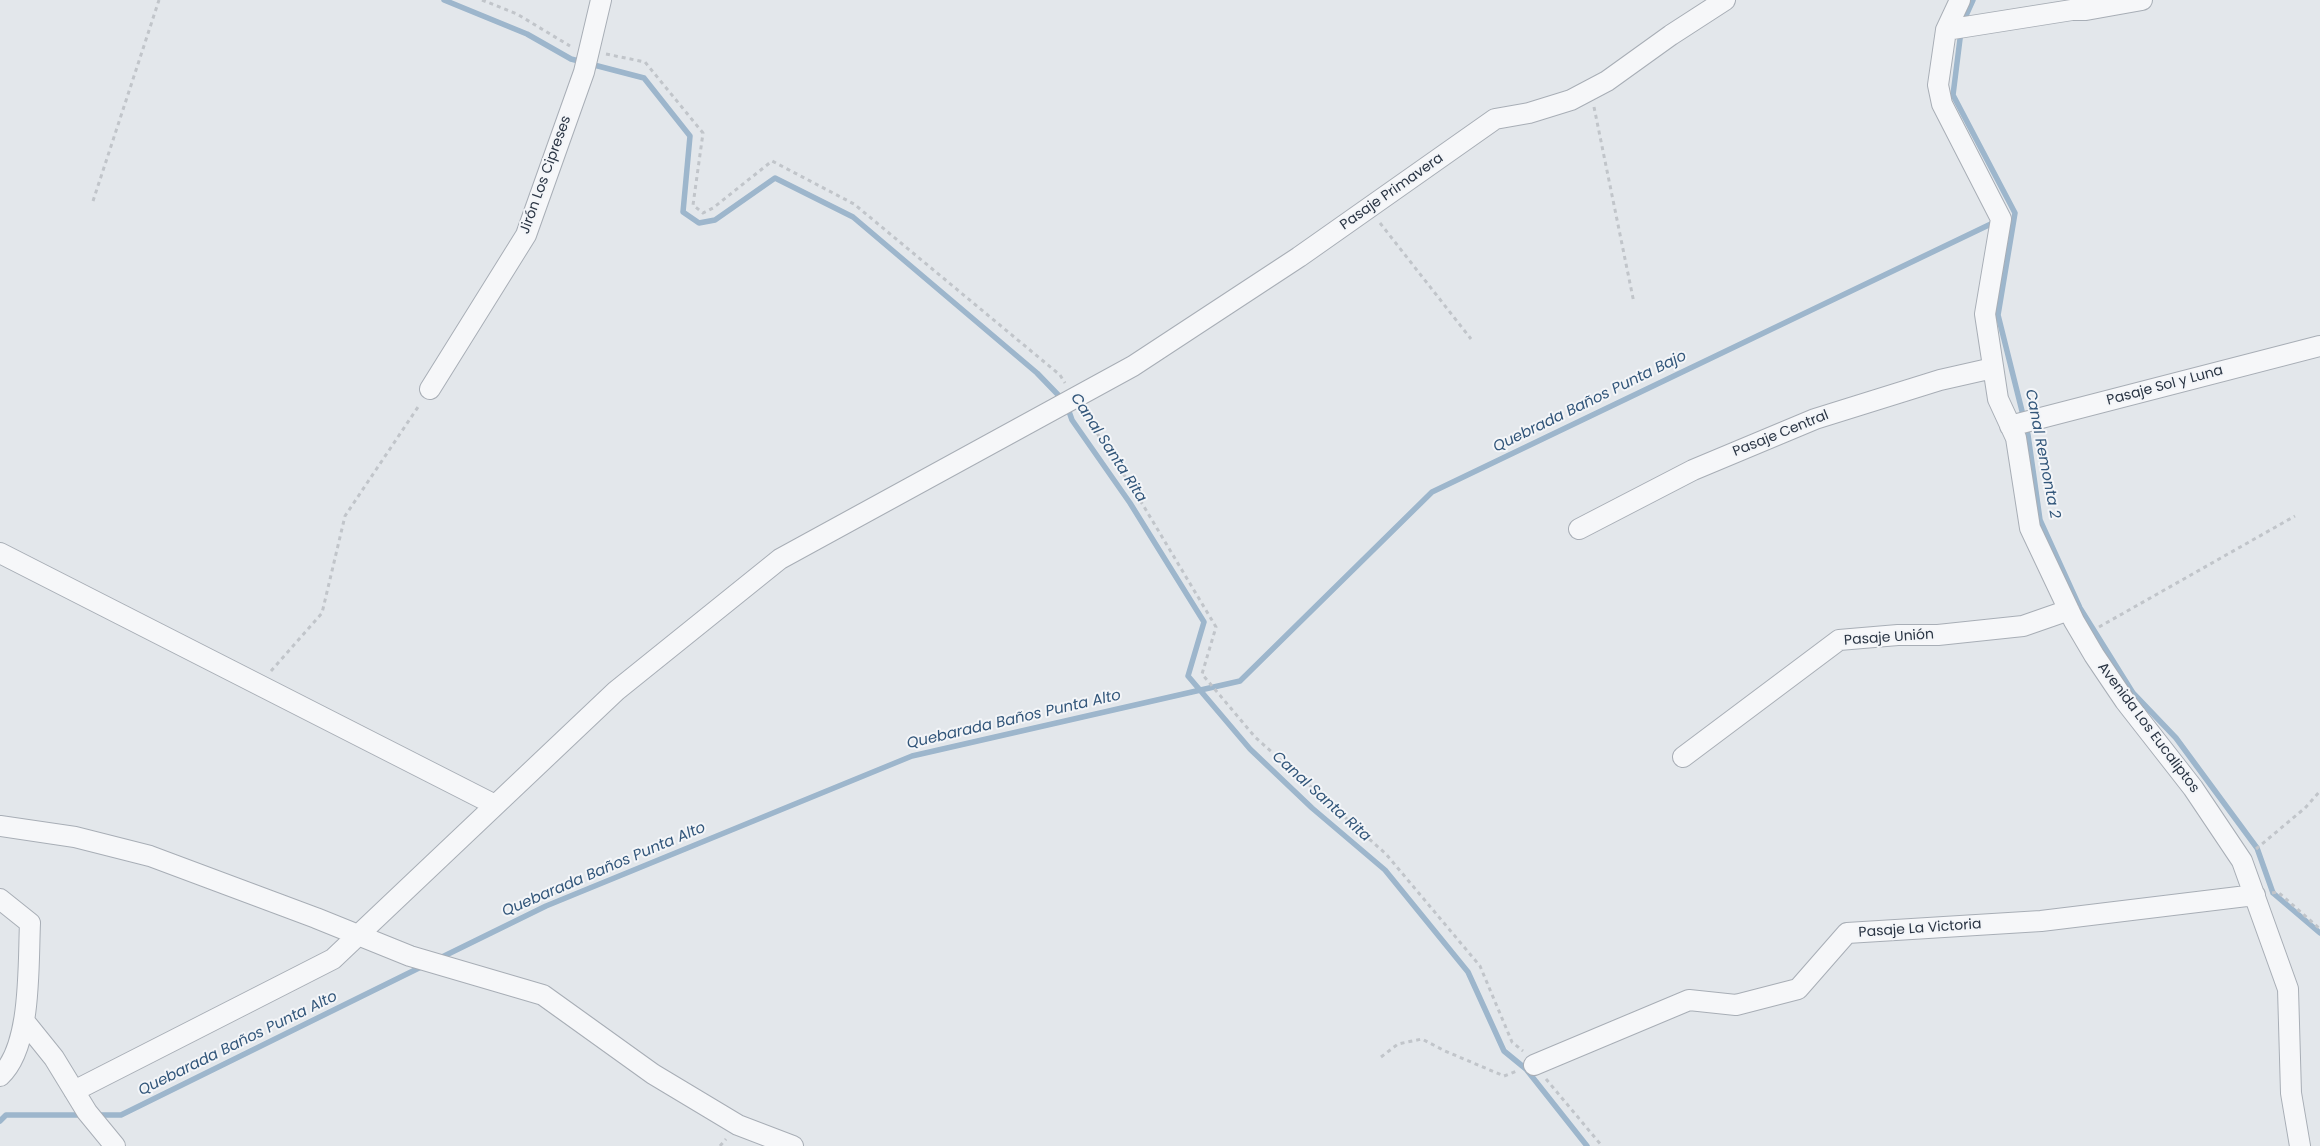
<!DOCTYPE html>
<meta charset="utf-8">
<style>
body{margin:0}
canvas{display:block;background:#e3e7eb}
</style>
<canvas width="2320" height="1146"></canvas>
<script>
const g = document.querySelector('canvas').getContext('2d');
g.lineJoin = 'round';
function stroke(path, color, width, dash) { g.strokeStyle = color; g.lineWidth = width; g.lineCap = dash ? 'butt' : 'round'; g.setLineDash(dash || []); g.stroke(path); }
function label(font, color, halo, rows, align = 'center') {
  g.font = font + ' Poppins,sans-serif'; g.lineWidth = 4; g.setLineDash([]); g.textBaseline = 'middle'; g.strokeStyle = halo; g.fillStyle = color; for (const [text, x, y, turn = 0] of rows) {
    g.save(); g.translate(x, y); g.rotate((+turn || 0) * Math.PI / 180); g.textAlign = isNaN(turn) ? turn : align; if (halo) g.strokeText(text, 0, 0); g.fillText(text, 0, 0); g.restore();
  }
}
const stream = new Path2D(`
 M 444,0 L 527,34 L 571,59 L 644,78 L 690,136 L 683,212 L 699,223 L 715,220 L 775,178 L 853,217 L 1037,373 L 1066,403 L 1072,420 L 1130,503 L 1204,622 L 1188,676 L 1250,749 L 1312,808 L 1385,870 L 1468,972 L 1504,1051 L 1526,1069 L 1587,1146
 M 1963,22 L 1973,0
 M 1961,31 L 1953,95 L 2015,213 L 1998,315 L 2028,435 L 2040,520 L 2080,608 L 2133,693 L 2176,738 L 2257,848 L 2273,893 L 2320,933
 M 438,959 L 546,906 L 912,756 L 1240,681 L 1432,492 L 1995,222
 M 95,1115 L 121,1115 L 423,966
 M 0,1121 L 6,1115 L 83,1115`);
const path = new Path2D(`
 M 482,0 L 517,14 L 570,46
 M 606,54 L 645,62 L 703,133 L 693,205 L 703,213 L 713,208 L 772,161 L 854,204 L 1060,375 L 1065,383
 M 1594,107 L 1634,303
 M 93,201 L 159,0
 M 1380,223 L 1471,339
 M 1084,413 L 1137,495 L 1216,627 L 1202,674 L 1255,737 L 1386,854 L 1480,966 L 1512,1042 L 1523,1051
 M 2099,627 L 2295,516
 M 271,671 L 322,613 L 345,516 L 420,404
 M 2256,849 L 2305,808 L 2320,791
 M 2272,893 L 2278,892 L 2320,929
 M 1381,1057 L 1398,1044 L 1422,1039 L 1445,1051 L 1504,1076 L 1517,1071
 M 1546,1079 L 1602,1146
 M 720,1146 L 726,1139`);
const minor = new Path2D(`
 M 1960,0 L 1946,30 L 1938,85 L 1942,104 L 2001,219 L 1985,314 L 1998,399 L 2016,438 L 2030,528 L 2074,621 L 2094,655 L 2125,701 L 2193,788 L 2242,861 L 2288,989 L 2291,1093 L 2300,1146
 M 1946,30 L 2072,10 L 2086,10 L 2142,0
 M 430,389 L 526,235 L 584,72 L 601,0
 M 2010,426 L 2320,346
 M 1579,529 L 1693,470 L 1815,419 L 1940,380 L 1993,368
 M 0,553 L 495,805
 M 1683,757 L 1839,640 L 1898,635 L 1938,635 L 2023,626 L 2069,610
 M 0,826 L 75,837 L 150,856 L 316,918 L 410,956 L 543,995 L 653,1074 L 738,1125 L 793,1146
 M 0,899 L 30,923 C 28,965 32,1047 0,1076
 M 25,1022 L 54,1058 L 87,1112 L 115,1146
 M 1534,1065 L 1689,1000 L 1736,1005 L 1798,989 L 1847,933 L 2041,921 L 2255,895
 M 74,1091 L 333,959 L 616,691 L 780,559 L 1133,366 L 1299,257 L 1495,119 L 1529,113 L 1571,100 L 1607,81 L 1671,35 L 1725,0`);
const streetNames = [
 ["Jirón Los Cipreses",546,175,-70],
 ["Pasaje Primavera",1392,192,-35],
 ["Pasaje Sol y Luna",2165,386,-15],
 ["Pasaje Central",1781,434,-22],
 ["Pasaje Unión",1889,638,-4],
 ["Avenida Los Eucaliptos",2148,728,53],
 ["Pasaje La Victoria",1920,929,-4]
];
const waterNames = [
 ["Quebrada Baños Punta Bajo",1590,402,-26],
 ["Canal Santa Rita",1108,448,57],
 ["Canal Remonta 2",2042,454,79],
 ["Quebarada Baños Punta Alto",1014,720,-13],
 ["Canal Santa Rita",1321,797,42],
 ["Quebarada Baños Punta Alto",604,870,-23],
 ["Quebarada Baños Punta Alto",238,1044,-26]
];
stroke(stream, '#9db6cc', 5.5);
stroke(minor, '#a8aeb6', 22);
stroke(path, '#c1c5ca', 3, [4, 4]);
stroke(minor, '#f6f7f9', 20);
label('14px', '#2a3544', '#f3f5f8', streetNames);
label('italic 15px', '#32567a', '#f3f5f8', waterNames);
</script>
